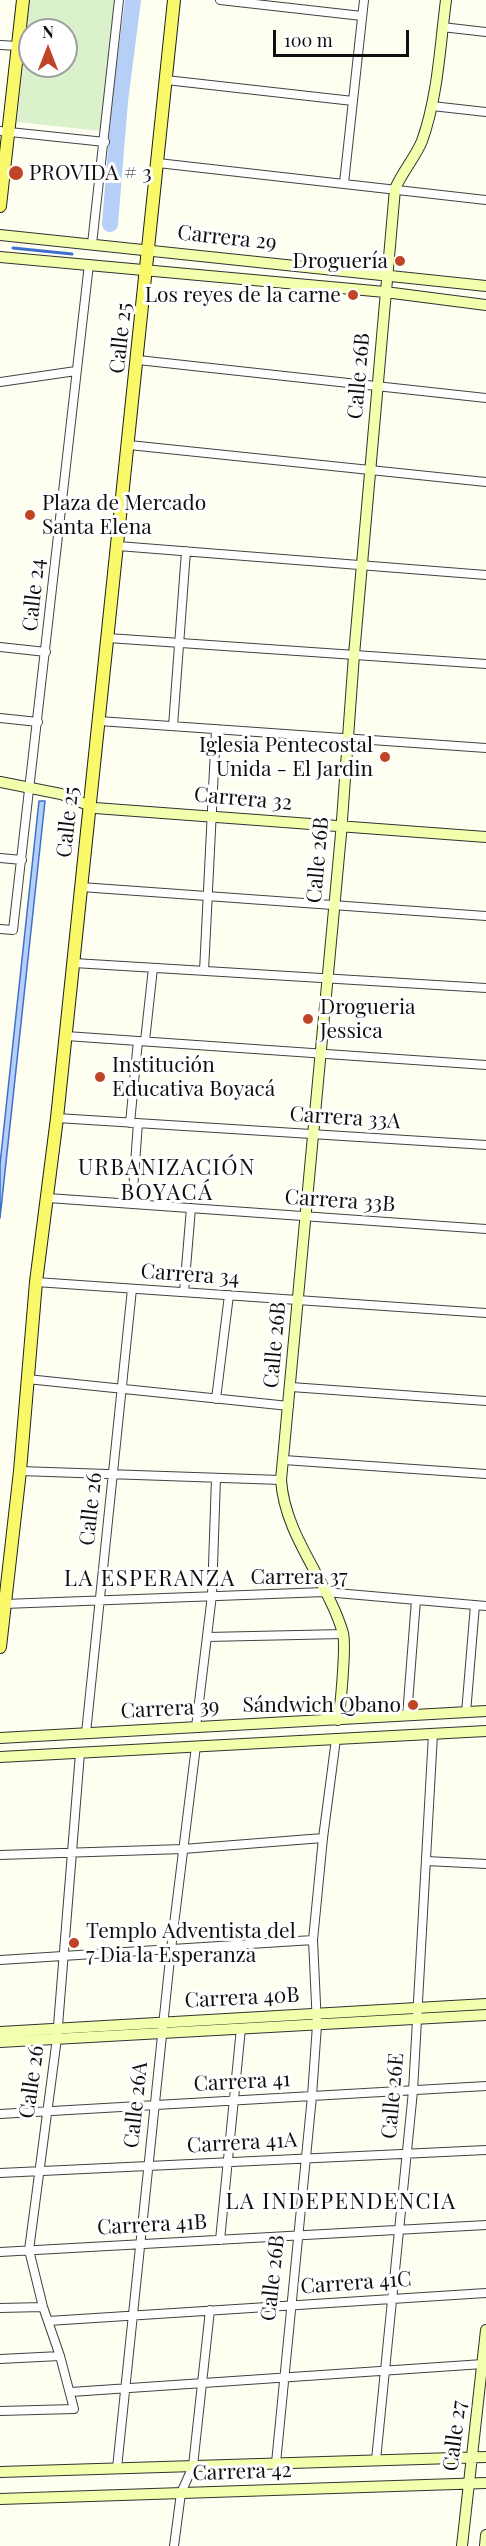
<!DOCTYPE html>
<meta charset="utf-8">
<style>
body{margin:0}
#map{position:relative;width:486px;height:2546px;overflow:hidden;background:#fefff1;font-family:"Playfair Display",serif}
canvas{display:block}
.north{position:absolute;left:18px;top:18px;width:60px;height:60px;box-sizing:border-box;background:#fff;border:2px solid #9f9f9f;border-radius:50%;rotate:0deg;font-size:16px;font-weight:700;line-height:24px;text-align:center;color:#0f0f0f}
.north::after{content:'';display:block;margin:auto;width:21px;height:27px;background:#c04426;clip-path:polygon(50% 0,100% 100%,50% 72%,0 100%)}
.scale{position:absolute;left:273px;top:30px;width:136px;height:27px;box-sizing:border-box;border:3px solid #0f0f0f;border-top:0;padding-left:8px;font-size:18px;line-height:21px;white-space:nowrap;color:#0f0f0f;-webkit-text-stroke:4px #fff;paint-order:stroke}
</style>
<div id="map">
<canvas width="486" height="2546"></canvas>
<div class="north">N</div>
<div class="scale">100 m</div>
</div>
<script>
const g = document.querySelector('canvas').getContext('2d');
g.lineJoin = 'round';
function fill(path, color) { g.fillStyle = color; g.fill(path, 'evenodd'); }
function stroke(path, color, width, dash) { g.strokeStyle = color; g.lineWidth = width; g.lineCap = dash ? 'butt' : 'round'; g.setLineDash(dash || []); g.stroke(path); }
function label(font, color, halo, rows, align = 'center') {
  g.font = font + ' "Playfair Display",serif'; g.lineWidth = 6; g.setLineDash([]); g.textBaseline = 'middle'; g.strokeStyle = halo; g.fillStyle = color; for (const [text, x, y, turn = 0] of rows) {
    g.save(); g.translate(x, y); g.rotate((+turn || 0) * Math.PI / 180); g.textAlign = isNaN(turn) ? turn : align; if (halo) g.strokeText(text, 0, 0); g.fillText(text, 0, 0); g.restore();
  }
}
const pitch = new Path2D(`
 M 30,0 L 115,0 L 101,131 L 17,122 ZM 30,30 L 66,30 L 66,66 L 30,66 Z`);
const water = new Path2D(`
 M 39,801 L 45,801 L 0,1218 L 0,1164 Z`);
const stream = new Path2D(`
 M 13,248 L 72,254`);
const river = new Path2D(`
 M 110,224 L 120,101 L 133,0`);
const street = new Path2D(`
 M 220,0 L 362,16
 M 442,27 L 486,32
 M 0,45 L 18,46
 M 166,80 L 353,101
 M 432,106 L 486,112
 M 0,131 L 105,142
 M 158,163 L 486,200
 M 344,183 L 364,0
 M 92,244 L 119,0
 M 138,360 L 486,398
 M 0,382 L 76,371
 M 129,445 L 486,482
 M 118,546 L 486,575
 M 108,638 L 486,664
 M 0,647 L 46,652
 M 0,718 L 38,722
 M 99,721 L 486,748
 M 173,726 L 186,551
 M 0,858 L 22,860
 M 81,887 L 486,916
 M 0,929 L 13,930 L 89,264
 M 74,963 L 486,988
 M 204,971 L 216,729
 M 66,1036 L 486,1065
 M 145,1041 L 153,968
 M 57,1118 L 486,1145
 M 130,1123 L 138,1041
 M 48,1198 L 486,1229
 M 132,1204 L 138,1123
 M 36,1282 L 486,1313
 M 184,1292 L 191,1208
 M 27,1379 L 289,1406
 M 291,1387 L 486,1401
 M 216,1399 L 229,1295
 M 284,1460 L 486,1474
 M 20,1471 L 281,1480
 M 4,1604 L 325,1592 L 486,1606
 M 207,1637 L 343,1634
 M 466,1713 L 475,1605
 M 407,1716 L 416,1600
 M 196,1727 L 212,1595 L 216,1478
 M 86,1733 L 132,1289
 M 0,1855 L 183,1849 L 323,1838
 M 426,1861 L 486,1864
 M 0,1960 L 313,1940
 M 0,2114 L 486,2086
 M 0,2173 L 486,2150
 M 220,2240 L 241,2028
 M 0,2252 L 486,2225
 M 0,2308 L 43,2307
 M 48,2321 L 486,2293
 M 0,2359 L 60,2356
 M 71,2392 L 483,2364
 M 0,2411 L 74,2409 L 60,2356 L 43,2307 L 29,2250 L 57,2038 L 80,1753
 M 376,2460 L 413,2091 L 433,1734
 M 276,2463 L 312,2096 L 317,2025 L 313,1940 L 323,1838 L 336,1739
 M 117,2468 L 171,1949 L 196,1746
 M 174,2546 L 181,2493 L 193,2466 L 210,2310`);
const secondary = new Path2D(`
 M 0,235 L 486,286
 M 0,257 L 385,292 L 486,305
 M 0,782 L 61,794 L 95,808 L 486,837
 M 338,1720 C 341,1704 346,1646 343,1633 C 327,1579 285,1537 281,1480 L 341,834 L 354,655 L 395,189 C 402,172 415,158 422,141 C 438,96 440,46 446,0
 M 0,1738 L 486,1711
 M 0,1757 L 486,1731
 M 0,2032 L 486,2004
 M 0,2042 L 486,2015
 M 0,2472 L 486,2457
 M 0,2499 L 486,2483
 M 462,2546 L 486,2330
 M 485,2546 L 486,2535`);
const primary = new Path2D(`
 M 0,206 L 23,0
 M 0,1647 L 20,1471 L 36,1282 L 57,1118 L 174,0`);
const markers = [
 [16,173,8,"#c04426"],
 [400,261,6,"#c04426"],
 [353,295,6,"#c04426"],
 [30,515,6,"#c04426"],
 [385,757,6,"#c04426"],
 [308,1019,6,"#c04426"],
 [100,1077,6,"#c04426"],
 [413,1705,6,"#c04426"],
 [74,1943,6,"#c04426"]
];
const poiNames = [
 ["PROVIDA # 3",29,173],
 ["Droguería",388,261,"right"],
 ["Los reyes de la carne",341,295,"right"],
 ["Plaza de Mercado",42,503],
 ["Santa Elena",42,527],
 ["Iglesia Pentecostal",373,745,"right"],
 ["Unida - El Jardin",373,769,"right"],
 ["Drogueria",320,1007],
 ["Jessica",320,1031],
 ["Institución",112,1065],
 ["Educativa Boyacá",112,1089],
 ["Sándwich Qbano",401,1705,"right"],
 ["Templo Adventista del",86,1931],
 ["7 Dia la Esperanza",86,1955]
];
const streetNames = [
 ["Carrera 29",227,238,6],
 ["Calle 25",121,338,-84],
 ["Calle 26B",359,376,-85],
 ["Calle 24",34,595,-84],
 ["Carrera 32",243,799,5],
 ["Calle 25",68,822,-84],
 ["Calle 26B",318,860,-85],
 ["Carrera 33A",345,1118,4],
 ["Carrera 33B",340,1201,4],
 ["Carrera 34",190,1275,4],
 ["Calle 26B",275,1345,-85],
 ["Calle 26",91,1509,-84],
 ["Carrera 37",299,1577],
 ["Carrera 39",170,1709,-3],
 ["Carrera 40B",242,1998,-3],
 ["Calle 26",32,2082,-82],
 ["Carrera 41",242,2082,-3],
 ["Calle 26E",393,2096,-85],
 ["Calle 26A",136,2105,-84],
 ["Carrera 41A",242,2143,-3],
 ["Carrera 41B",152,2225,-3],
 ["Calle 26B",273,2278,-84],
 ["Carrera 41C",356,2283,-4],
 ["Calle 27",455,2436,-83],
 ["Carrera 42",242,2472,-2]
];
const neighbourhoodNames = [
 ["URBANIZACIÓN",167,1168],
 ["BOYACÁ",167,1193],
 ["LA ESPERANZA",150,1579],
 ["LA INDEPENDENCIA",341,2202]
];
fill(pitch, '#dbf1cc');
fill(water, '#b6cff6');
stroke(water, '#3d70ce', 1.5);
stroke(stream, '#3d70ce', 3);
stroke(river, '#b6cff6', 16);
stroke(street, '#424242', 10);
stroke(secondary, '#313131', 12);
stroke(primary, '#202020', 14);
stroke(street, '#fff', 8);
stroke(secondary, '#f4ffad', 10);
stroke(primary, '#f8f868', 12);
for (const [x, y, r, color] of markers) { const dot = new Path2D(); dot.arc(x, y, r, 0, 2 * Math.PI); g.fillStyle = color; g.fill(dot); stroke(dot, '#fff', 2); }
label('21px', '#0f0f0f', '#fff', poiNames, 'left');
label('21px', '#0f0f0f', '#fff', streetNames);
g.letterSpacing = '1.5px';
label('22px', '#0f0f0f', '#fff', neighbourhoodNames);
g.letterSpacing = '0px';
</script>
